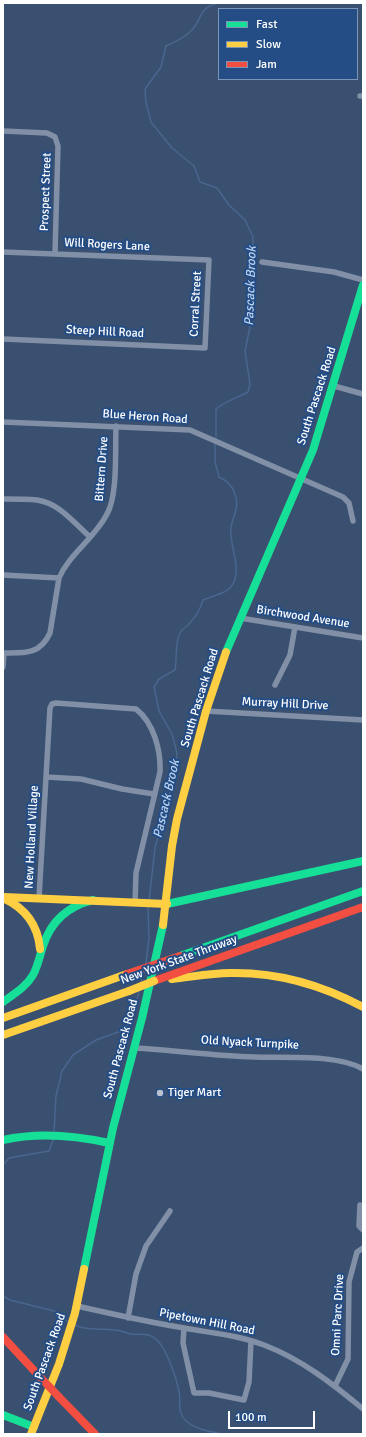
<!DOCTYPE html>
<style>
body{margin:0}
#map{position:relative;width:366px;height:1437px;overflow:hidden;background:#3a5070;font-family:Signika,sans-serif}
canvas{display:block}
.frame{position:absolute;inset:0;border:4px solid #fff;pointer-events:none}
.legend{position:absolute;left:218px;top:8px;width:140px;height:72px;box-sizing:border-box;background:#244d86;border:1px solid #7c94b6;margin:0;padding:5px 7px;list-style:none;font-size:12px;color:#fff}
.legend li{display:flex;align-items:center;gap:8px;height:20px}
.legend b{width:20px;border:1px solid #7c94b6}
.scale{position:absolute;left:228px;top:1411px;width:87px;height:18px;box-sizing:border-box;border:2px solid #fff;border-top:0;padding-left:5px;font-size:12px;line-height:14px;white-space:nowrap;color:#fff;-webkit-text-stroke:3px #244d86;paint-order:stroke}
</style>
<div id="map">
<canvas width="366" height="1437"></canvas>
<div class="frame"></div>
<ul class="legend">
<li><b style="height:5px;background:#16e098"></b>Fast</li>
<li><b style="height:5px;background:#ffcf43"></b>Slow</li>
<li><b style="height:5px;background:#f24e42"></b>Jam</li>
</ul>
<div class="scale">100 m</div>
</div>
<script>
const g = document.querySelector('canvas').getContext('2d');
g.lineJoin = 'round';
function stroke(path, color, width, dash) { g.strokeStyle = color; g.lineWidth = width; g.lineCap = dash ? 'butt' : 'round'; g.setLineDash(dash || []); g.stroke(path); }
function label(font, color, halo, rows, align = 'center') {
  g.font = font + ' Signika,sans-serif'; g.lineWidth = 4; g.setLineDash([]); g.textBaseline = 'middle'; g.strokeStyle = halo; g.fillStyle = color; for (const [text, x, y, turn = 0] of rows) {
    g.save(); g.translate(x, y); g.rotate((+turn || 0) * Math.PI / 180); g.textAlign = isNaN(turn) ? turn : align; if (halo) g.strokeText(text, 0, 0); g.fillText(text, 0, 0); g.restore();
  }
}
const stream = new Path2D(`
 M 216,440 L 216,409 C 225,401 237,398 248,392 L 250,384 L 245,351 L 251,322 L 253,237 L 245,220 L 229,205 L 217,188 L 200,182 L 194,166 L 172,148 L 151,122 L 146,103 L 145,89 L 161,67 L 166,46 C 175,42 184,38 191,31 C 203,19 198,7 219,3
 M 149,901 L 155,848 L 175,774 L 177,753 L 172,734 L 159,711 L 154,687 L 159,679 L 175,670 C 177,660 175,641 180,633 C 182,629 186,627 189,624 C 196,617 200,610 203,600 C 214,595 229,594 234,582 C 241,565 229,546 231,527 C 233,516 240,506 235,494 C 232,485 227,481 219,477 L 215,462 L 215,444
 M 146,963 L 149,938 L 148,907
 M 141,982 L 144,972
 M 54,1132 L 56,1096 L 62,1071 L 73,1055 L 96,1040 L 124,1030 L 132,1018 L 139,992
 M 3,1165 L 9,1158 L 49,1151 L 54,1138
 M 3,1296 L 10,1300 L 54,1311 L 69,1322
 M 75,1325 C 86,1331 100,1328 114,1330 C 120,1330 126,1333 132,1334 C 142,1335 149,1332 157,1340 C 167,1350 176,1377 179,1391 C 181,1400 177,1412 185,1420 C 194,1429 209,1431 221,1434`);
const street = new Path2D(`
 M 360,96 L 363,96
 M 3,131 L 47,133 L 55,137 L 58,146 L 55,253
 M 3,252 L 209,260 L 205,348 L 3,339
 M 262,262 L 334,272 L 363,280
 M 334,386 L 363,394
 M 3,422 L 190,430 L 343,497 L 349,503 L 353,521
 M 3,499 C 14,499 26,499 37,500 C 59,503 74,523 90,537
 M 3,575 L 59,578
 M 240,618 L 363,638
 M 3,653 C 24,653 40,655 50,633 L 59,578 C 70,553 95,538 107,514 C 118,495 115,449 116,426
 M 3,667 L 4,653
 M 275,685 L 290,655 L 295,627
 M 206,711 L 363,720
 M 46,777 L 81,779 L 122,789 L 154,794
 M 39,898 L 50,708 L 52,704 L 56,703 L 136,709 C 154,723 161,751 160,772 L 136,873 L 135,903
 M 134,1048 C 174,1050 214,1056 254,1057 C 284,1058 337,1054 363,1069
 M 360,1205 L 359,1226 L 363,1230
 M 77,1306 C 112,1314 148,1322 184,1328 C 211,1333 238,1335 264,1345 C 301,1359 333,1384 363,1409
 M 128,1318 L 136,1274 L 146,1246 L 170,1211
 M 184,1328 L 183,1343 L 194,1393 L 209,1393 L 244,1400 L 249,1382 L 251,1341
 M 335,1386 L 348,1359 L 349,1282 L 357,1252 L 363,1248`);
const fast = new Path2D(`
 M 226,652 L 313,450 L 363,285
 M 167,904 L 363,861
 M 180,956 L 363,891
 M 3,1002 C 14,994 26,987 33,975 C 38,966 40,955 43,946 C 51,921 68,906 93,900
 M 3,1140 C 39,1132 73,1135 109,1143
 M 84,1269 L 113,1128 L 142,1018 L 163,925
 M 3,1415 L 34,1427`);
const slow = new Path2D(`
 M 4,897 L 167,904
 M 3,898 C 25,908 38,925 40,949
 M 163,925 L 172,846 L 177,819 L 206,711 L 226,652
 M 172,979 C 191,977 211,973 230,973 C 277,972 322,985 363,1007
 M 3,1018 L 127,974
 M 3,1035 L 129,991
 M 31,1434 L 59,1364 L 75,1313 L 84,1269`);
const jam = new Path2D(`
 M 154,981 L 363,907
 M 3,1337 L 40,1377
 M 59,1397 L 95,1434`);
const slowBridge = new Path2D(`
 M 129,991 L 154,981`);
const jamBridge = new Path2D(`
 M 127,974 L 180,956
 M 40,1377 L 59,1397`);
const markers = [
 [160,1093,4,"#bac2cd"]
];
const streetNames = [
 ["Prospect Street",46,192,-88],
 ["Will Rogers Lane",107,245,3],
 ["Corral Street",196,304,-87],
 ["Steep Hill Road",105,332,3],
 ["South Pascack Road",317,396,-72],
 ["Blue Heron Road",145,417,4],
 ["Bittern Drive",102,469,-86],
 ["Birchwood Avenue",303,617,9],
 ["South Pascack Road",200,698,-73],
 ["Murray Hill Drive",285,704,3],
 ["New Holland Village",32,837,-87],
 ["New York State Thruway",179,960,-20],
 ["Old Nyack Turnpike",250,1043,3],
 ["South Pascack Road",121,1049,-75],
 ["Omni Parc Drive",338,1315,-87],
 ["Pipetown Hill Road",207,1322,11],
 ["South Pascack Road",45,1362,-70]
];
const poiNames = [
 ["Tiger Mart",168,1093]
];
const waterNames = [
 ["Pascack Brook",251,286,-88],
 ["Pascack Brook",167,799,-77]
];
stroke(stream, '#49668e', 1.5);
stroke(street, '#8190a6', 5.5);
stroke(fast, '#16e098', 8);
stroke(slow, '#ffcf43', 8);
stroke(jam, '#f24e42', 8);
stroke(slowBridge, '#ffcf43', 8);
stroke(jamBridge, '#f24e42', 8);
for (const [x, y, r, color] of markers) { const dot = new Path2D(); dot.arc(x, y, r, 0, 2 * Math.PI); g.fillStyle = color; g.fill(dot); stroke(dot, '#244d86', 1.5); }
label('12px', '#fff', '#244d86', streetNames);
label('12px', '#fff', '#244d86', poiNames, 'left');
label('italic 13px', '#b9d2f0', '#244d86', waterNames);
</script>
